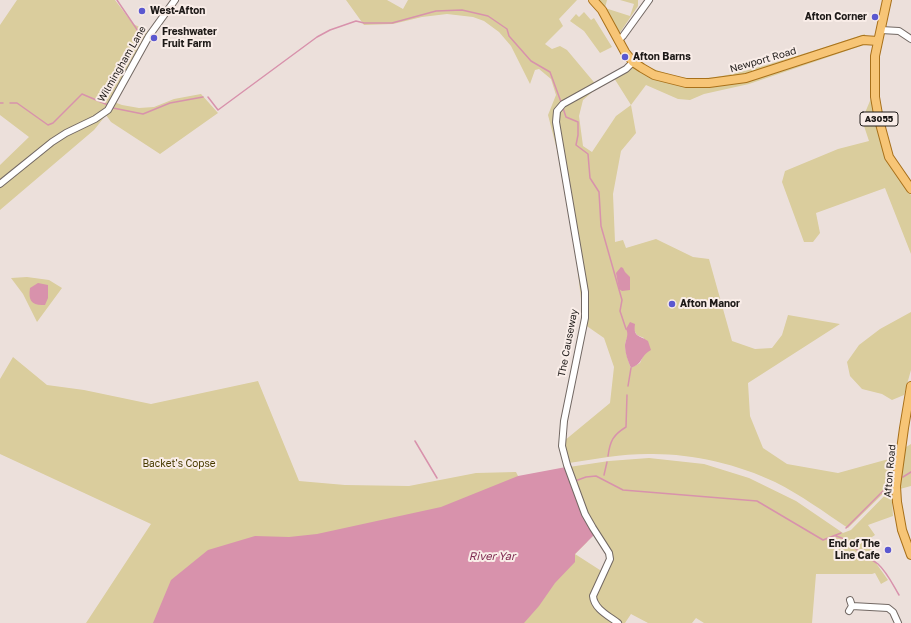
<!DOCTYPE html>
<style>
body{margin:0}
canvas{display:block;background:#ece0db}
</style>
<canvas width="911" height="623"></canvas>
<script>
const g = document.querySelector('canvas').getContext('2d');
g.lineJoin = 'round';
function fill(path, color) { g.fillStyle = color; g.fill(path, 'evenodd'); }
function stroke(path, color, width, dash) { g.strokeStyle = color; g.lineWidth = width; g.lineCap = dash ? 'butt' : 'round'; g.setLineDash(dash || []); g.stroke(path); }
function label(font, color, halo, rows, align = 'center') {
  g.font = font + ' "Golos Text",sans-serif'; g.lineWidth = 4; g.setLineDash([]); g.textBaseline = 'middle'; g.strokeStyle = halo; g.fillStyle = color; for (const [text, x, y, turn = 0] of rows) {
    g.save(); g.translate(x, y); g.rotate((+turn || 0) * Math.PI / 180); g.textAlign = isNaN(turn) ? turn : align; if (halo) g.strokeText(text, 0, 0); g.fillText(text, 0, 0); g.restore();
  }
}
const green = new Path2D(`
 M 17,0 L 115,0 L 133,24 L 150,32 L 114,102 L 122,105 L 139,108 L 154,107 L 174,99 L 201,94 L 218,113 L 160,154 L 111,122 L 106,115 L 94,130 L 0,210 L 0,165 L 29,137 L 0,115 L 0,25 Z
 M 346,0 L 387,0 L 403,9 L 408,0 L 577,0 L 559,19 L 563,26 L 545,44 L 552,49 L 560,46 L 567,50 L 598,87 L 583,100 L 579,116 L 583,146 L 592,152 L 616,116 L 631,105 L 614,78 L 639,62 C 652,69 673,77 688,78 C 713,80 738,73 763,66 C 797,56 831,45 865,34 L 864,45 L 749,84 L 704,94 L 690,100 L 678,99 L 646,85 L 631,105 L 636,133 L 621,151 L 613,194 L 615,242 L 623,240 L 626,248 L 656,239 L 693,257 L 709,259 L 732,341 L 755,349 L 772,348 L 782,335 L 788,315 L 840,324 L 748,383 L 750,416 L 763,448 L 787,464 L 838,473 L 896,457 L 892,485 L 848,528 C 824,512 801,495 775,482 C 738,464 689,453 648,454 C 621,454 595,459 569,463 L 564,441 L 610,403 L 614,367 L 604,338 L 581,322 L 582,308 L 576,256 L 567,207 L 557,150 L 548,115 L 556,95 L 551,79 L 539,69 L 535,70 L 530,84 L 511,46 L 499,32 L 484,21 L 473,17 L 447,14 L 422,17 L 393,24 L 364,25 ZM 634,330 L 637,335 L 644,338 L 644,354 L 640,363 L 631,368 C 626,354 620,340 634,330 Z
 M 596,0 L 607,0 L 605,8 L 630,16 L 634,4 L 620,0 L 638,0 L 638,6 L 619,34 Z
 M 584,12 L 591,20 L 594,18 L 612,47 L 600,53 L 584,31 L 570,21 L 576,14 L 579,17 Z
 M 872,96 L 886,158 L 911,195 L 911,254 L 885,188 L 816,213 L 820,233 L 813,242 L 804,242 L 782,182 L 785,171 L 838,149 L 869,141 L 862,120 Z
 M 27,277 L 49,280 L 62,288 L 37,322 L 23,294 L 11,278 Z
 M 911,312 L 911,370 L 904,395 L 892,400 L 882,394 L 862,389 L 850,376 L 847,362 L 859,345 L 880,329 Z
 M 13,357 L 47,385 L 84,390 L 151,404 L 258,381 L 299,481 L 345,485 L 409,486 L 476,473 L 516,472 L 518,476 L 508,489 L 174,623 L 86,623 L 151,524 L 0,454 L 0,379 Z
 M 911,444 L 911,486 L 900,489 L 903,449 Z
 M 649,458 L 704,464 L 749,478 L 796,501 L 843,533 L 851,530 L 891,489 L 893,516 L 868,525 L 875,535 L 866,541 L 875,553 L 871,556 L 888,580 L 881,584 L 875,573 L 872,574 L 816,574 L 812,623 L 704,623 L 696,618 L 692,623 L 648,623 L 631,614 L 625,623 L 621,623 L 599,606 L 595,596 L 612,559 L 591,524 L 569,467 L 609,461 Z
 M 588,541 L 575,554 L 603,572 L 591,596 L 615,623 L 457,623 Z`);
const water = new Path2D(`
 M 621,267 L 623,268 L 625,272 L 630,277 L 630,290 L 622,291 L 619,289 L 616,273 Z
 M 38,283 L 48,285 L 48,298 L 45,305 C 32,306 28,301 30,288 Z
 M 630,322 L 635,324 C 633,337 639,335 648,341 L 651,350 C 639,357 644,363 631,368 C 628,361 625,353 625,345 C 626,338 629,335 626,329 Z
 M 566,467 L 595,534 L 575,554 L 575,562 L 555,583 L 539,606 L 524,623 L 153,623 L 171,580 L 208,550 L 255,536 L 289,537 L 317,534 L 441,507 L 518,476 Z`);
const stream = new Path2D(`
 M 117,0 L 138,31
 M 208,97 L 218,110 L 317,37 L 330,30 L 356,21 L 364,23 L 392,23 L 436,11 L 462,10 L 488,16 L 507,29 L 509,36 L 531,61 L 550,72 L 561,102
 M 0,103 L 3,103
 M 10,103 L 17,103 L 48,125 L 53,123 L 82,94 L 108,105
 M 113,108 L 143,114 L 170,103 L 203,97
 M 563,108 L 566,117 L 578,122 L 578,135 L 576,145 L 588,154 L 590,178 L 599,192 L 601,226 L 622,300 L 620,311 L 626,329
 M 628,386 L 631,368
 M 415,441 L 437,478
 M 608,456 C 610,441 613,435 626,427 L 627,395
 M 604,475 L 607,462
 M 903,477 L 911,472
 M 575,481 L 586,477 L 596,476 L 623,490 L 757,501 L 823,540 L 841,533
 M 846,528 L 888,486
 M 836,536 C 845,538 851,544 857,550 C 864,555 871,559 878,564 C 887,572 893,585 899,595`);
const minor = new Path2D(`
 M 881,30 L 899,31 L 911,39
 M 619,40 L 623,36 L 649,0
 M 0,184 L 52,142 L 66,133 L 95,119 L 108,110 L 149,36 L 175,0
 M 852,606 L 888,608 L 893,612 L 898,623
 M 849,611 L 852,606 L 850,600
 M 618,623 C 609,616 594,609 593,596 L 610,559 L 609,553 L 593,528 L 585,514 L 567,465 L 562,446 L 564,421 L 585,318 L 585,292 L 556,122 L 557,111 L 563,104 L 626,69 L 633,62`);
const major = new Path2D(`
 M 593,0 L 602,10 L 625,52 L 633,62 L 642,68 L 654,75 L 686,83 L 709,83 L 746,78 L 863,40 L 878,41
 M 887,0 L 875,56 L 875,97 L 879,120 L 889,157 L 911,189
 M 911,386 L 904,428 L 896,486 L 897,502 L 902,530 L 911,555`);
const markers = [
 [142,11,4,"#5b58d0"],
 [875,17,4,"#5b58d0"],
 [154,38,4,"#5b58d0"],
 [625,57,4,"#5b58d0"],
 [672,304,4,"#5b58d0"],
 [888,550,4,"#5b58d0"]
];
const shields = [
 [879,119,38]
];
const shieldNames = [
 ["A3055",879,119]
];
const poiNames = [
 ["West-Afton",150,11],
 ["Afton Corner",867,17,"right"],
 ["Freshwater",162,32],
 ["Fruit Farm",162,44],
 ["Afton Barns",633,57],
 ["Afton Manor",680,304],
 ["End of The",880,544,"right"],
 ["Line Cafe",880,556,"right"]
];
const streetNames = [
 ["Newport Road",763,60,-16],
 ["Wilmingham Lane",122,64,-60],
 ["The Causeway",568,343,-79],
 ["Afton Road",890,471,-85]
];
const parkNames = [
 ["Backet's Copse",179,464]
];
const waterNames = [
 ["River Yar",492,557]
];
fill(green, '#dacd9d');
fill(water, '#d892ac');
stroke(stream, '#d892ac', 1.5);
stroke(minor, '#726863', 8);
stroke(major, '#a8701a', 10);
stroke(minor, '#fff', 6);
stroke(major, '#f7c576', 8);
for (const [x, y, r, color] of markers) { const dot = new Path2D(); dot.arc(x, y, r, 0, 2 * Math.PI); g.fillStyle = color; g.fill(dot); stroke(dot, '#f9ede8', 1.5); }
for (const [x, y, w] of shields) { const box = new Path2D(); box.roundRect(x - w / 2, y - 7, w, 14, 3); g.fillStyle = '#f9ede8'; g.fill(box); stroke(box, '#1e1a18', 1); }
label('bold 9px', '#1e1a18', null, shieldNames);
label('bold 10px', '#1e1a18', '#f9ede8', poiNames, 'left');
label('10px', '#1e1a18', '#f9ede8', streetNames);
label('10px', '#483b01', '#f9ede8', parkNames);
label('italic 11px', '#812e54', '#f9ede8', waterNames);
</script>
